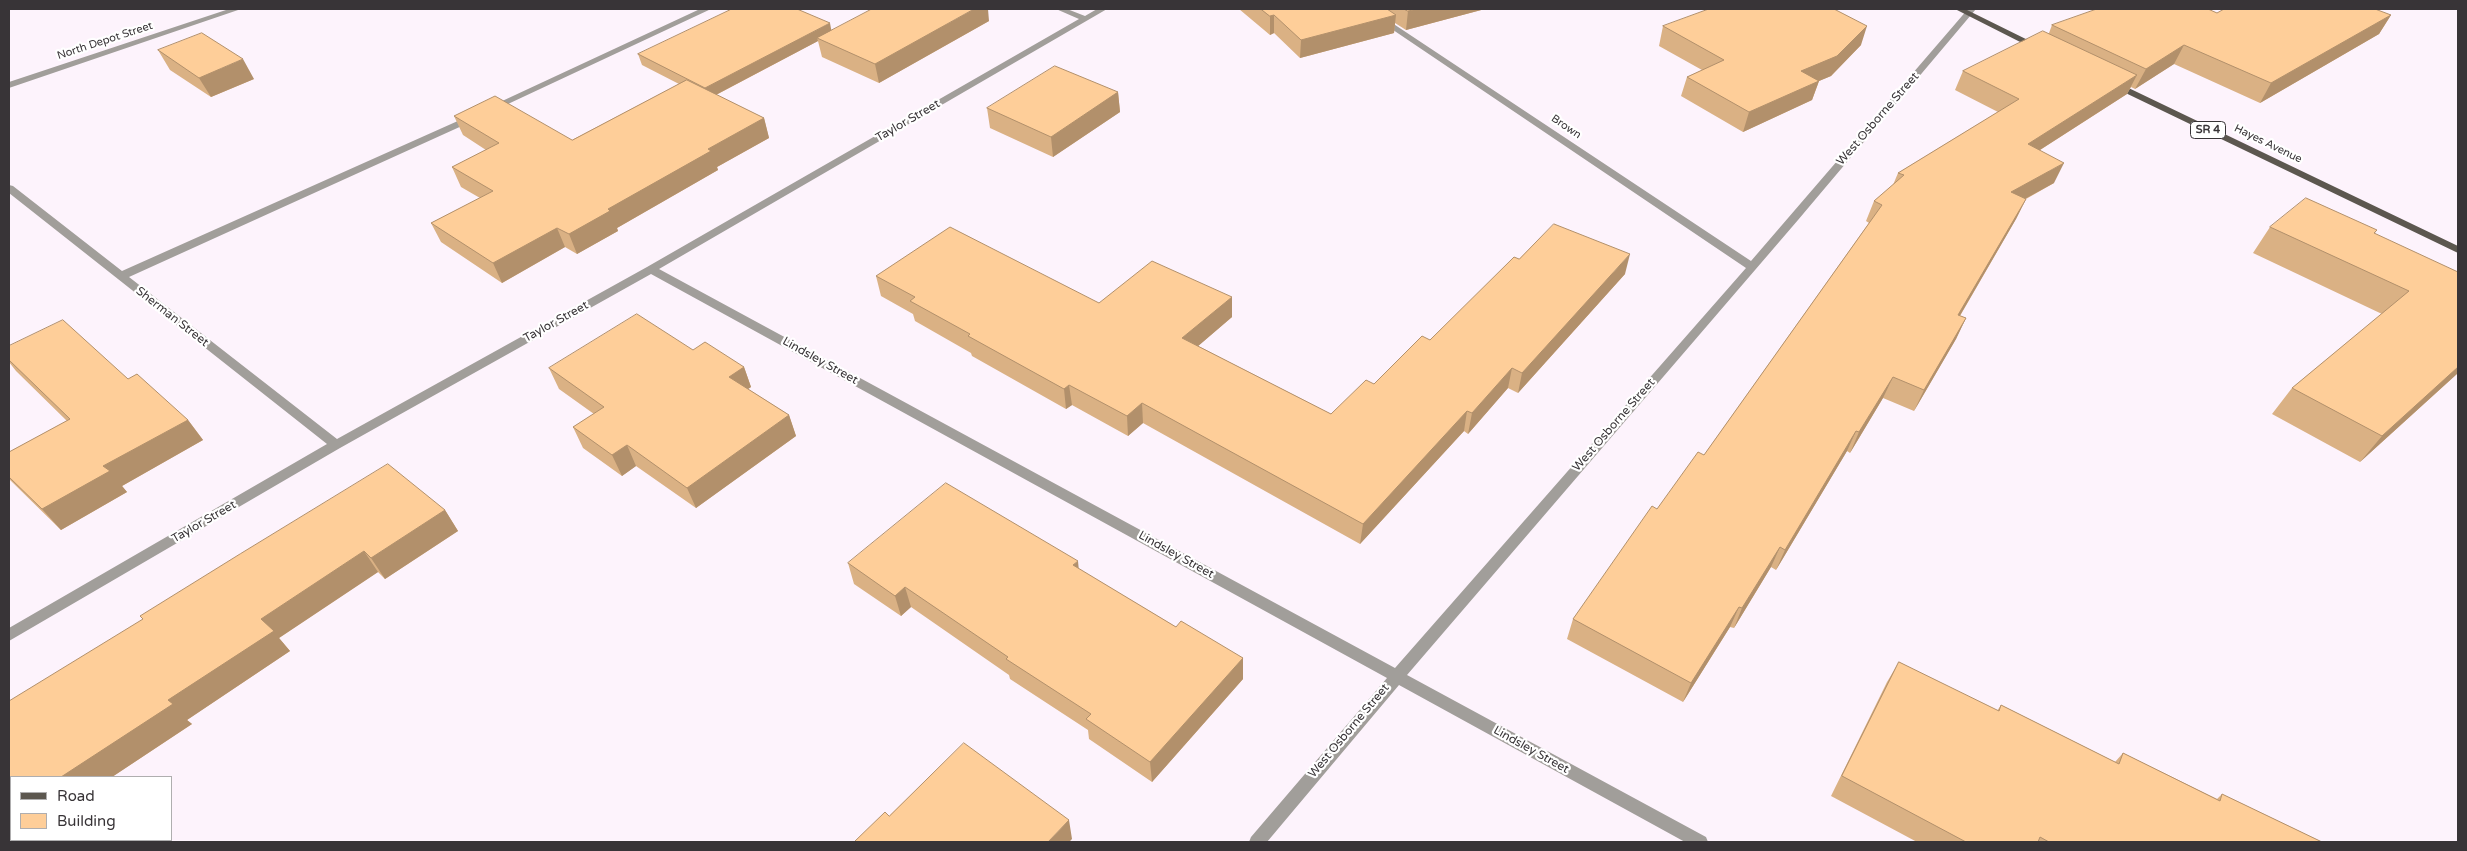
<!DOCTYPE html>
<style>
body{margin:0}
#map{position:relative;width:2467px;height:851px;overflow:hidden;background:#fdf3fc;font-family:"Varela Round",sans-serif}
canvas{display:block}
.frame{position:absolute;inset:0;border:10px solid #383437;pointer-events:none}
.legend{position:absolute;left:10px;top:776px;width:162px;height:65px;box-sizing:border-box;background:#fff;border:1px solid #afaeaf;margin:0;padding:6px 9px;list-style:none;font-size:15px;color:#383437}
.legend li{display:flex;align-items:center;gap:10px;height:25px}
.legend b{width:25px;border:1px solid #afaeaf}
</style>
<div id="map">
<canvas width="2467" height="851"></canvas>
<div class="frame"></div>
<ul class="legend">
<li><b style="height:6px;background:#5c574f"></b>Road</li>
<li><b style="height:14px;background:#fece99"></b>Building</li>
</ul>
</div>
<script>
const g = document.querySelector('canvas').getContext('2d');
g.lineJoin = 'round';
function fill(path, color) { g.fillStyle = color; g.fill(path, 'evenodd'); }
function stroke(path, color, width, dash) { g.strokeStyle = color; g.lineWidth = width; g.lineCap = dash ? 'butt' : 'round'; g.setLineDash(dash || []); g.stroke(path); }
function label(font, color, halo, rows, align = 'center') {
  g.font = font + ' "Varela Round",sans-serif'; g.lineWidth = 4.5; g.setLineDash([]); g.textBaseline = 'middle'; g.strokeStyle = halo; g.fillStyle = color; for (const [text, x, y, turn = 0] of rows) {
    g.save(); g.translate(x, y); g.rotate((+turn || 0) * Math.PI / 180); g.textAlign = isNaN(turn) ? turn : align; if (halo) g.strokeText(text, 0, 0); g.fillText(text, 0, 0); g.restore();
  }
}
const minor = new Path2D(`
 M 229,9 L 241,9 L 9,88 L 9,82 Z
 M 700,9 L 711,9 L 493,111 L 487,111 L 485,109 Z
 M 1056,9 L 1067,9 L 1085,16 L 1097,9 L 1107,9 L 659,269 L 1395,668 L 1746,268 L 1362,9 L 1371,9 L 1751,261 L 1968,9 L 1976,9 L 1798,220 L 1407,675 L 1706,837 L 1708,842 L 1685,842 L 1399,685 L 1267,842 L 1249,842 L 1251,837 L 1387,678 L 651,274 L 340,448 L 9,641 L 9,628 L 327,444 L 9,193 L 9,185 L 13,186 L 122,271 L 469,116 L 475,116 L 475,120 L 129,277 L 337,439 L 647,267 L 1079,19 Z`);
const major = new Path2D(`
 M 1955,9 L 1965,9 L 2042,47 L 2034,49 Z
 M 2114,81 L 2458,246 L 2458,253 L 2111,86 L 2109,84 Z`);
const wall = new Path2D(`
 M 1239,9 L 1485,9 L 1406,30 L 1395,23 L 1394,33 L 1300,58 L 1274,33 L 1270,35 Z
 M 2217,13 L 2391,15 L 2379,34 L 2260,103 L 2174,64 L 2135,89 L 2131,87 L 2127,94 L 2040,150 L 2054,183 L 2026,199 L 2016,219 L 1960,316 L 1966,318 L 1956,339 L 1914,411 L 1883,398 L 1850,453 L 1847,451 L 1776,570 L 1771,567 L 1734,628 L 1730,627 L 1683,702 L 1567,639 L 1573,619 L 1657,509 L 1704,455 L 1869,223 L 1866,221 L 1874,201 L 1893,185 L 1898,173 L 1998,112 L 1955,90 L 1963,71 L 2049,33 L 2052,25 Z
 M 989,21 L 879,83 L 822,57 L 818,41 L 716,95 L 764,118 L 769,138 L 717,167 L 718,170 L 617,228 L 618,231 L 577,254 L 565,247 L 502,283 L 441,242 L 431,223 L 480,198 L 461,187 L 452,167 L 486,150 L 463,135 L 454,116 L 572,140 L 679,84 L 642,65 L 638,54 L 831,30 Z
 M 1663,26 L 1861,45 L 1831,76 L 1819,81 L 1812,100 L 1743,132 L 1681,96 L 1687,77 L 1702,70 L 1659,46 Z
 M 158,50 L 254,79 L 211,97 L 170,70 Z
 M 1118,92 L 1120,112 L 1053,157 L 990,128 L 987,108 Z
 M 2270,227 L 2377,230 L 2375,233 L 2458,373 L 2360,462 L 2272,414 L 2292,388 L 2382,314 L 2253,253 Z
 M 1519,259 L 1625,274 L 1518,393 L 1508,388 L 1468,434 L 1464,431 L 1360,544 L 1143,423 L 1128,436 L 1072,405 L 1066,409 L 972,356 L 971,353 L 915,321 L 913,314 L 881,296 L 876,276 L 1099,303 L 1232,297 L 1232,317 L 1198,346 L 1331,414 L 1374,384 L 1430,340 Z
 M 9,346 L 128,379 L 188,420 L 203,440 L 122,486 L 127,492 L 61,530 L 9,479 L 9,452 L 67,421 L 16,371 L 9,362 Z
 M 693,350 L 744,367 L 751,387 L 748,389 L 789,415 L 796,436 L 696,508 L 636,466 L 622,476 L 583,448 L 573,427 L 594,414 L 559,389 L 549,368 Z
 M 445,510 L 458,531 L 385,579 L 378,572 L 279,638 L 290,651 L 187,720 L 192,724 L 112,777 L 11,777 L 11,840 L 27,840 L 23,842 L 9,842 L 9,701 Z
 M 848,563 L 1079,569 L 1176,627 L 1243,658 L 1243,679 L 1152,782 L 1089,739 L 1088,730 L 1010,679 L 1009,675 L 911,607 L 901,616 L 854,584 Z
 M 1899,662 L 1997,711 L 2001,705 L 2115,762 L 2123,753 L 2217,799 L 2222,794 L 2322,842 L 1917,842 L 1831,796 L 1887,682 Z`);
const shadedWall = new Path2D(`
 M 974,9 L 988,9 L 989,21 L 879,83 L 875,64 Z
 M 1418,9 L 1485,9 L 1406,30 L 1408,11 Z
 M 1274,15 L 1274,33 L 1270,35 L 1270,16 Z
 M 1396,15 L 1394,33 L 1300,58 L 1301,40 Z
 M 2391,15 L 2379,34 L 2260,103 L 2271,83 Z
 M 830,23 L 832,34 L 817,38 L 818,41 L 708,99 L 705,88 Z
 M 1867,26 L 1861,45 L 1831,76 L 1795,91 L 1801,71 Z
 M 2184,45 L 2174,64 L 2135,89 L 2146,69 Z
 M 243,59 L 254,79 L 211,97 L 199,78 Z
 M 2137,75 L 2127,94 L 2018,164 L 2028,144 Z
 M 1819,81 L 1812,100 L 1743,132 L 1749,112 Z
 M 1118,92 L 1120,112 L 1053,157 L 1051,137 Z
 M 764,118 L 769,138 L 717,167 L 718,170 L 617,228 L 618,231 L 577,254 L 569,234 L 608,209 L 708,149 Z
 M 2064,163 L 2054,183 L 2001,212 L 2011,192 Z
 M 2026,199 L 2016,219 L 1948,336 L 1958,315 Z
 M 557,228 L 565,247 L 502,283 L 493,263 Z
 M 1630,254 L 1625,274 L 1518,393 L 1522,373 Z
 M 1232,297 L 1232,317 L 1183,359 L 1182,338 Z
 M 1966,318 L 1956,339 L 1914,411 L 1924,390 Z
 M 744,367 L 751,387 L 736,397 L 729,377 Z
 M 2458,367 L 2458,373 L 2360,462 L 2382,436 Z
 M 1512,368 L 1508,388 L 1468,434 L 1472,413 Z
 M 1893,377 L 1883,398 L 1850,453 L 1859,432 Z
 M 1069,385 L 1072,405 L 1066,409 L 1064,389 Z
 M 1142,403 L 1143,423 L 1128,436 L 1127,416 Z
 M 1467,411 L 1464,431 L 1360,544 L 1363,524 Z
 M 789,415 L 796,436 L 696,508 L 687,488 Z
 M 188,420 L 203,440 L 122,486 L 127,492 L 61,530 L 42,509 L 103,466 Z
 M 1856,431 L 1847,451 L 1776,570 L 1785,550 Z
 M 627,445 L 636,466 L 622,476 L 612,455 Z
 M 445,510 L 458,531 L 385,579 L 371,558 Z
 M 1780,547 L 1771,567 L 1734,628 L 1742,608 Z
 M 364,551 L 378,572 L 279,638 L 290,651 L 187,720 L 192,724 L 112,777 L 61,777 L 168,700 L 261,619 Z
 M 1078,561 L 1080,582 L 1073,565 Z
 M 905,587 L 911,607 L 901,616 L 895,596 Z
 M 1739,607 L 1730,627 L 1683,702 L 1691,683 Z
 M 1243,658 L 1243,679 L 1152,782 L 1150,762 Z
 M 11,815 L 11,840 L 27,840 L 23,842 L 9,842 L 9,817 Z
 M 1069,820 L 1072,839 L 1069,842 L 1048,842 Z`);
const building = new Path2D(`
 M 732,9 L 797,9 L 830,23 L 705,88 L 638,54 Z
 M 872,9 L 974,9 L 875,64 L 817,38 Z
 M 1261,9 L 1387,9 L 1396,15 L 1301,40 L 1274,15 L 1270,16 Z
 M 1404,9 L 1418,9 L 1408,11 Z
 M 1709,9 L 1834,9 L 1867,26 L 1837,56 L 1801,71 L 1819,81 L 1749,112 L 1687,77 L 1724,60 L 1663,26 Z
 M 2097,9 L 2208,9 L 2217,13 L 2224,9 L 2375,9 L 2391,15 L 2271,83 L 2184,45 L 2146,69 L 2052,25 Z
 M 2043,31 L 2137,75 L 2028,144 L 2064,163 L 2011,192 L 2026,199 L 1958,315 L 1966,318 L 1924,390 L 1893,377 L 1859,432 L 1856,431 L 1785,550 L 1780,547 L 1742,608 L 1739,607 L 1691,683 L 1573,619 L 1652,506 L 1657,509 L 1698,452 L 1704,455 L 1882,205 L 1874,201 L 1904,175 L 1898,173 L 2019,99 L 1963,71 Z
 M 202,33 L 243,59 L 199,78 L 158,50 Z
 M 1055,66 L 1118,92 L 1051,137 L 987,108 Z
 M 687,80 L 764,118 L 708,149 L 711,151 L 608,209 L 610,211 L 569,234 L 557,228 L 493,263 L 431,223 L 493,191 L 452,167 L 499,143 L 454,116 L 495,96 L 572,140 Z
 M 2306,198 L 2377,230 L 2374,233 L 2458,272 L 2458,367 L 2382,436 L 2292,388 L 2409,291 L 2270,227 Z
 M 1554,224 L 1630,254 L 1522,373 L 1512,368 L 1472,413 L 1467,411 L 1363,524 L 1142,403 L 1127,416 L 1069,385 L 1064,389 L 968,336 L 970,334 L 910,301 L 915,297 L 876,276 L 950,227 L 1099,303 L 1152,261 L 1232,297 L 1182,338 L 1331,414 L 1366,380 L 1374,384 L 1422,336 L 1430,340 L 1514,257 L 1519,259 Z
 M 637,314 L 693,350 L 705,342 L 744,367 L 729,377 L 789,415 L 687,488 L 627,445 L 612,455 L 573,427 L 604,407 L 549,368 Z
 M 63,320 L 128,379 L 137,374 L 188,420 L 103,466 L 110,471 L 42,509 L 9,477 L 9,452 L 70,419 L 9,360 L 9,346 Z
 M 388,464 L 445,510 L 371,558 L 364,551 L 261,619 L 274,631 L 168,700 L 173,704 L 61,777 L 11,777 L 11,815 L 9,817 L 9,701 L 143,619 L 140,616 L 240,554 Z
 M 946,483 L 1078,561 L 1073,565 L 1176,627 L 1181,621 L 1243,658 L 1150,762 L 1086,719 L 1091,714 L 1006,659 L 1008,657 L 905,587 L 895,596 L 848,563 Z
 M 1899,662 L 1999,711 L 2001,705 L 2119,764 L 2123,753 L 2220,801 L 2222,794 L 2322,842 L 2049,842 L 2040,837 L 2038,842 L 1966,842 L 1842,776 Z
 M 964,743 L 1069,820 L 1048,842 L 854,842 L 885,812 L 889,816 Z`);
const farStreetnames = [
 ["North Depot Street",105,41,-18],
 ["Brown",1566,127,34],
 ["Hayes Avenue",2268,144,26]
];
const shields = [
 [2208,130,35]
];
const shieldNames = [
 ["SR 4",2208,130]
];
const streetNames = [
 ["West Osborne Street",1878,119,-49],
 ["Taylor Street",908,121,-30],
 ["Sherman Street",172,317,38],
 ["Taylor Street",556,322,-29],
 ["Lindsley Street",820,361,29],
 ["West Osborne Street",1614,425,-49],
 ["Taylor Street",204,522,-30],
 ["Lindsley Street",1176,555,29],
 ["West Osborne Street",1349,731,-50],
 ["Lindsley Street",1531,750,29]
];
fill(minor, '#a19e9a');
fill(major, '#5c574f');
fill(wall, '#dab184');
fill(shadedWall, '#b2906b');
fill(building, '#fece99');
stroke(building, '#b2906b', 1);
label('11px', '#383437', '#fff', farStreetnames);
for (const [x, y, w] of shields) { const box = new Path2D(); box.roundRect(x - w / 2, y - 8.5, w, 17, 4); g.fillStyle = '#fff'; g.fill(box); stroke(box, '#383437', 1); }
label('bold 11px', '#383437', null, shieldNames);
label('12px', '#383437', '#fff', streetNames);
</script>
